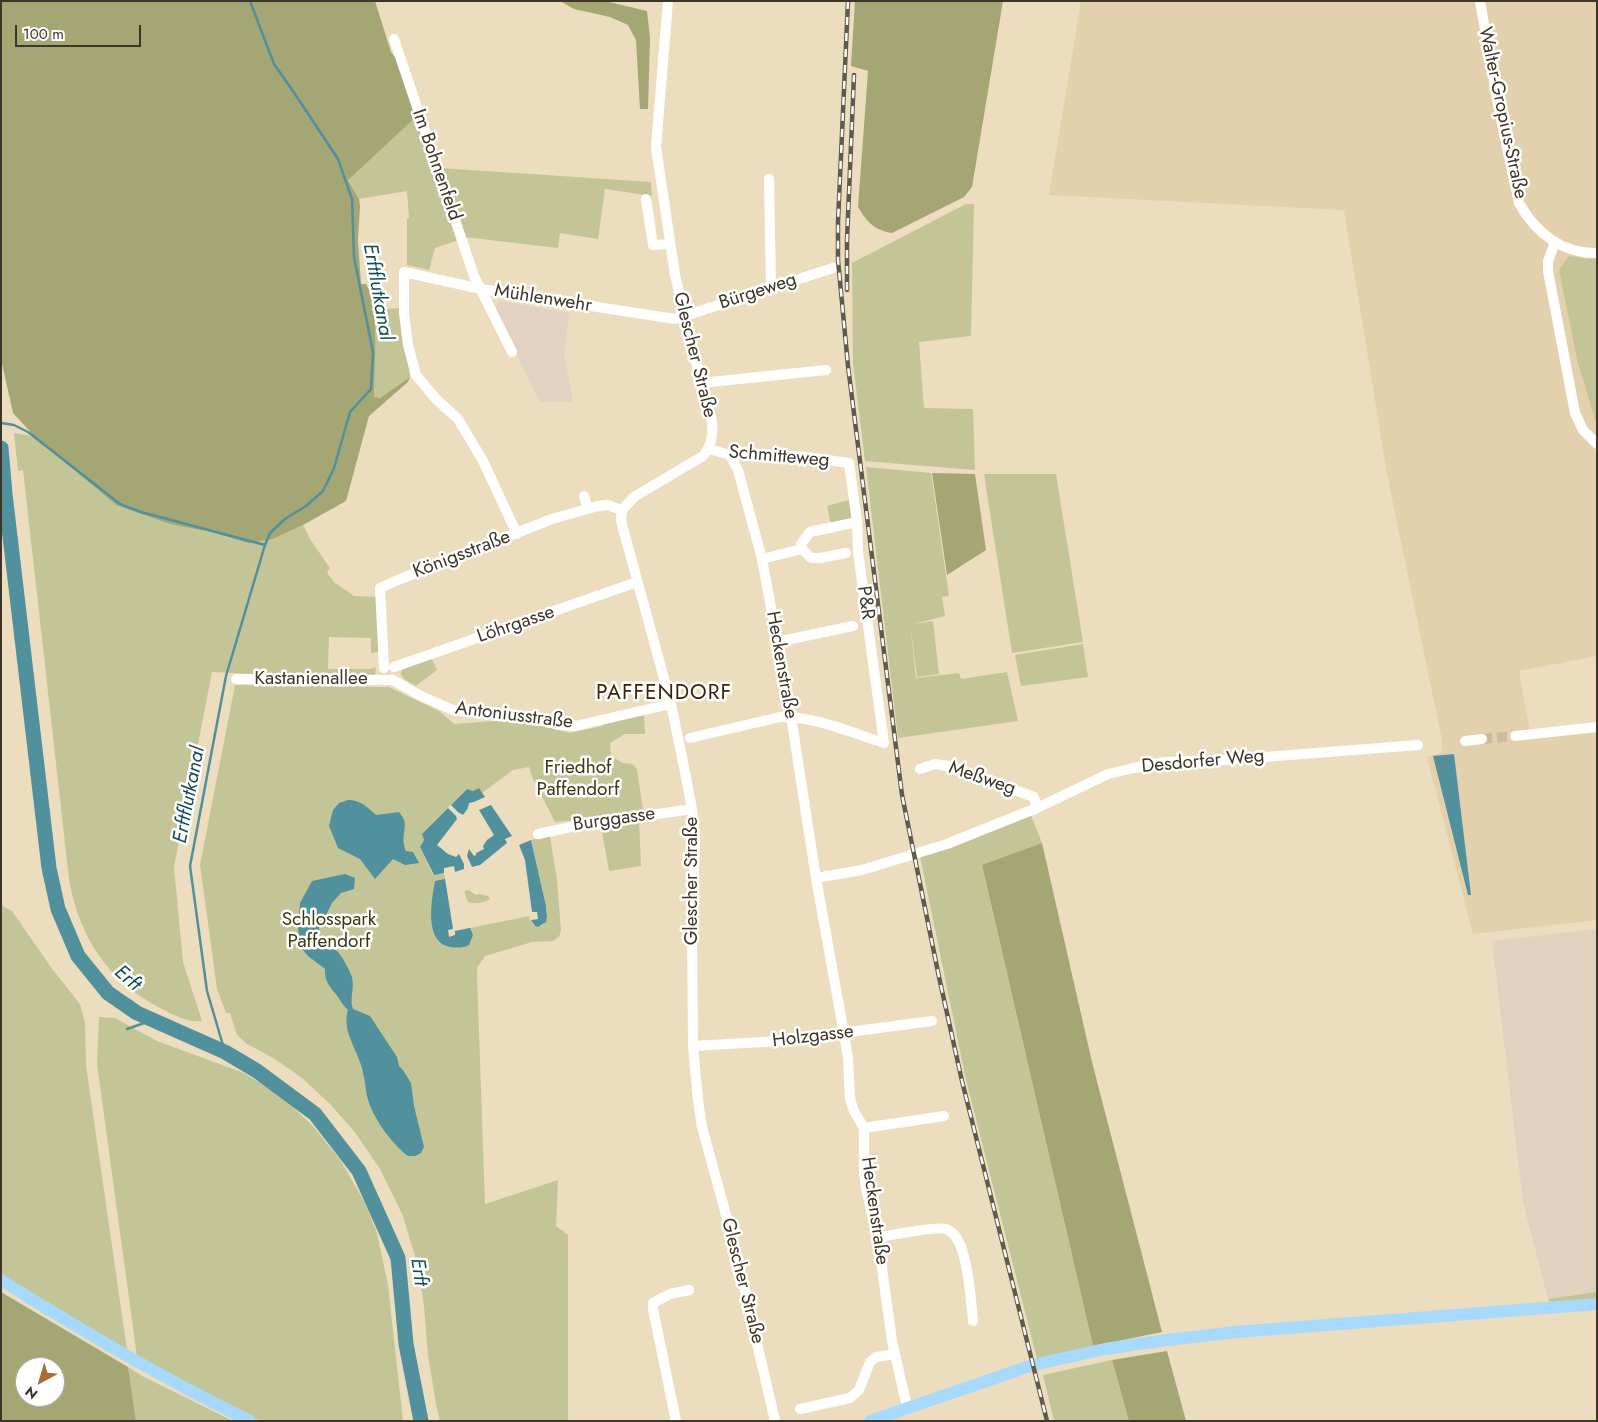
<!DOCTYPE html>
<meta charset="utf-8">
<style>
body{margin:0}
#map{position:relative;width:1598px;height:1422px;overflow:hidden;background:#ecddbf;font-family:Jost,sans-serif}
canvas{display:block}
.frame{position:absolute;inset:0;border:2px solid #3c362a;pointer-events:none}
.north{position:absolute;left:15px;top:1357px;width:50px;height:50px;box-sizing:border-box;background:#fff;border:1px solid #b1afaa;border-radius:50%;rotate:219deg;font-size:14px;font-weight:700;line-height:20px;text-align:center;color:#3c362a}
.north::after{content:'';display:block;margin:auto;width:18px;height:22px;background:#a96c31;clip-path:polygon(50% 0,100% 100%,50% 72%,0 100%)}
.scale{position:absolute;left:15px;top:25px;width:126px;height:22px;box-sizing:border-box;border:2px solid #3c362a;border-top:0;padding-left:6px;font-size:15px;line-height:18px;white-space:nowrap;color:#3c362a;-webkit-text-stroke:4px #fff;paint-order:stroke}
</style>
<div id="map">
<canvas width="1598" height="1422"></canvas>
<div class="frame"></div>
<div class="north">N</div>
<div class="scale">100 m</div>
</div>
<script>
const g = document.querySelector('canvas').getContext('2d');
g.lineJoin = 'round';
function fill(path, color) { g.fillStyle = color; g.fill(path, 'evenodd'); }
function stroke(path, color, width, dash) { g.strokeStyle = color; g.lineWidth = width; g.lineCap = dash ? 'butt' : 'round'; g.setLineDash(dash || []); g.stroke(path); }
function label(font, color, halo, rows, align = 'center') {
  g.font = font + ' Jost,sans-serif'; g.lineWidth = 5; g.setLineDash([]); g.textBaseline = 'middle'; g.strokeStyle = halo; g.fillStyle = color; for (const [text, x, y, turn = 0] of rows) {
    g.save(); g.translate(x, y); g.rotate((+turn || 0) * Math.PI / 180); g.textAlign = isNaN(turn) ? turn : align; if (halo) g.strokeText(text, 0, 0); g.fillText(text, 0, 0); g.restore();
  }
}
const commercial = new Path2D(`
 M 1597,929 L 1597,1292 L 1548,1299 L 1523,1202 L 1492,941 Z`);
const built = new Path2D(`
 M 1081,1 L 1597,1 L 1597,361 L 1578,365 L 1597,426 L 1597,656 L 1519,671 L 1530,732 L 1597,726 L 1597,920 L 1473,934 L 1427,757 L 1442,752 L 1442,740 L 1387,474 L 1344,210 L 1049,195 Z`);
const education = new Path2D(`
 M 500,301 L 569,313 L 564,354 L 573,402 L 540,402 L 494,309 Z`);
const green = new Path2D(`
 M 416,117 L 459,240 L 435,248 L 429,270 L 407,265 L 407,219 L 409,218 L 407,191 L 359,199 L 348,179 Z
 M 440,168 L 651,182 L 652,196 L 605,189 L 598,239 L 560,233 L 558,248 L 464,237 Z
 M 966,204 L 974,204 L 971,336 L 919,342 L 924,408 L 973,409 L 975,470 L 865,461 L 853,363 L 852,263 Z
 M 1569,256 L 1586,259 L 1597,258 L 1597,426 L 1578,364 L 1559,270 Z
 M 400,308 L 410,377 L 380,398 L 374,397 L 374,310 Z
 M 14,433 L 27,435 L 37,439 L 116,505 L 232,539 L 273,539 L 303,525 L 312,542 L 330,568 L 327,573 L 335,583 L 354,596 L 378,597 L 378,652 L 371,653 L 371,638 L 329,637 L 328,669 L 370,669 L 376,667 L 375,675 L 251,674 L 212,672 L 174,867 L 183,962 L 202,1021 C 188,1023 174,1015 162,1009 C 109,982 79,938 69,879 L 23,470 L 18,471 Z
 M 866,467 L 931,473 L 949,596 L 942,597 L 945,616 L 914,624 L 933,621 L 939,674 L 917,677 L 910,625 L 916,678 L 959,673 L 961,679 L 1007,672 L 1018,721 L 898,738 Z
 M 984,474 L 1056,474 L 1083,642 L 1012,653 Z
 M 852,499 L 855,521 L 831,525 L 827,506 Z
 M 1083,644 L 1088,677 L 1021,686 L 1015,655 Z
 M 431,657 L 437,670 L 416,686 L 404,679 L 401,674 L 402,669 Z
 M 235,685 L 389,687 L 439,711 L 454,724 L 507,720 L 531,723 L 570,733 L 602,726 L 607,721 L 644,714 L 645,734 L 625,734 L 610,743 L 611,756 L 623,763 L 632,764 L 637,769 L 643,810 L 599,818 L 555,822 L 533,779 L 529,767 L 513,770 L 482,793 L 479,788 L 473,791 L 466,789 L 422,834 L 424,840 L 420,847 L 433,875 L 444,873 L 453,929 L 448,930 L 449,937 L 455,935 L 455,931 L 529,916 L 530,920 L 531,920 L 534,926 C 546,928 547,919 547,910 L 531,840 L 550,836 L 557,880 L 561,930 L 559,937 L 553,941 L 532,942 L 485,956 L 477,968 L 477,975 L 485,1204 L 558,1180 L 556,1226 L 568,1235 L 568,1421 L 440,1421 L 436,1404 L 428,1355 L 424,1306 L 418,1266 L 403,1216 L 380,1169 L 354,1131 L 330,1104 L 302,1078 L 275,1059 L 247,1044 L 237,1035 L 230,1013 L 226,1013 L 217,989 L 200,865 Z
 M 1031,815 L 1042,843 L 982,866 L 1093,1346 L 1037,1359 L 966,1080 L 920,856 Z
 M 639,819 L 641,866 L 609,871 L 601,826 Z
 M 468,890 L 476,895 L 480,894 L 488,896 L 490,899 C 484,903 474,904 468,902 L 465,894 L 465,891 Z
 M 1,905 L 12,911 L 53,970 L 80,1004 L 85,1023 L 86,1065 L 127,1350 L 1,1274 Z
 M 99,1017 L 115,1018 L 157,1041 L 244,1073 L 280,1095 L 313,1126 L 341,1161 L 365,1203 L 377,1233 L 388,1285 L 403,1421 L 260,1421 L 137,1357 L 97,1064 Z
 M 1597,1292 L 1597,1299 L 1550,1303 L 1548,1299 Z
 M 1112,1360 L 1129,1421 L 1054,1421 L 1043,1375 Z
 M 128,1367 L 142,1376 L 233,1421 L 136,1421 Z`);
const forest = new Path2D(`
 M 1,1 L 375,1 L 391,52 L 399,62 L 416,117 L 348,180 L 359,199 L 360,206 L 358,240 L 361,284 L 366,284 C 380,307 374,368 374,397 L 380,398 L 410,377 L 408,382 L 369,416 L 346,501 L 303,525 L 273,539 L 248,543 L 206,531 L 170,524 L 116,505 L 37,439 L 13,413 L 1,359 Z
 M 560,1 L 605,1 L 647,11 L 650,38 L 648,109 L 640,109 L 636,40 L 628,25 L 610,17 L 574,9 Z
 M 855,1 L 1003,1 L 972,187 L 964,197 L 892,233 C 874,230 867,222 858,207 L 868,71 L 851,66 Z
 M 932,473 L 975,474 L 986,550 L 947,575 Z
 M 1042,843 L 1092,1062 L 1162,1332 L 1093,1346 L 982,865 Z
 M 1,1292 L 128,1367 L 136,1421 L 1,1421 ZM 25,1367 L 55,1367 L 55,1397 L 25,1397 Z
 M 1167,1351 L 1186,1421 L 1129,1421 L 1112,1360 Z`);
const water = new Path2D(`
 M 1454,754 L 1471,895 L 1468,895 L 1433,756 Z
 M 479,788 L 485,797 L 474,802 L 469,803 L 468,808 L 463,815 L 460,813 L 459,813 L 451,805 L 467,789 L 473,791 Z
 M 348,800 C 361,800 367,807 376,815 L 399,812 C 401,815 403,817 404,820 C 407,829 400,837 406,851 L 413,852 L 419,863 L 405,865 L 393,859 L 375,879 L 360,859 L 338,848 L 329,826 L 333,810 L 339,803 Z
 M 491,805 L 512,836 L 505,839 L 507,843 L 480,865 L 472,867 L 467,856 L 469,849 L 474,856 L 476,855 L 476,853 L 484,849 L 483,846 L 487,840 L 494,835 L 479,810 Z
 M 448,808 L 456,816 L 457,819 L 437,845 L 448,854 L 456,857 L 459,854 L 464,864 L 464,869 L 455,872 L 454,866 L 444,868 L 444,873 L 434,875 L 420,847 L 424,840 L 422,834 Z
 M 531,840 L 546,906 L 547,917 L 546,922 L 538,927 L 535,926 L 531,920 L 538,919 L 537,912 L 532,912 L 525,860 L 519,845 Z
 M 345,874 L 355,878 L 354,889 L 341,893 L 332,903 L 317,933 C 322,943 331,945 338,952 C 343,958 349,969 352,977 C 355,988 349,1000 353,1009 L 370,1016 L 397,1057 L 399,1066 L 403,1070 L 411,1083 L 414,1106 L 424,1147 L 421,1153 L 415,1156 L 408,1156 C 391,1143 372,1117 367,1096 C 365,1084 364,1073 360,1062 C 354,1045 342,1028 348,1010 C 344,1006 341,1002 338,997 C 331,988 324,982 325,969 L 308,956 L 302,949 L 299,940 L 298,927 L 300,903 L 312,881 Z
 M 445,879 L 453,929 L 448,930 L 449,937 L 455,935 L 455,931 L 470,928 L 473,935 L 469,945 C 463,948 457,948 450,947 C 423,942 432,898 435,881 Z`);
const stream = new Path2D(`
 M 1,423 L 14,425 L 28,432 L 120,504 L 141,512 L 265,545
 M 1,502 L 7,506
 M 127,1029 L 153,1020
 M 225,1052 L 207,991 L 190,866 L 226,676 L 265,545 L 270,533 L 285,519 L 306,506 L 323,491 L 334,468 L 350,412 L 371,389 L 373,352 L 354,257 L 352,199 L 338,159 L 295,94 L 274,64 L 250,1`);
const river = new Path2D(`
 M 1,448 L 5,494 L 49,868 L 58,909 L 78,956 L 108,993 L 137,1013 L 225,1052 L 257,1071 L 315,1114 L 359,1171 L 398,1258 L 406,1344 L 421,1421`);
const minorTunnel = new Path2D(`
 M 1482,739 L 1515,736`);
const minor = new Path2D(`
 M 668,1 L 656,147 L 675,275 L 688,333 L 712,421 C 713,435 712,445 703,456 L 634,497 L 622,510 L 621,521 L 671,704 L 685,772 L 692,809 L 695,843 L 692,931 L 693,1046 L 698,1100 L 702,1127 L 734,1244 L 775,1421
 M 1480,1 L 1498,105 L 1519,203 C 1535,232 1562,254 1597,253
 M 394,39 L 474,276 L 512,352
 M 769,179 L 771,287
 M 646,199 L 653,245 L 669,244
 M 1555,242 L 1548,261 L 1548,271 L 1575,413 L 1583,430 L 1597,444
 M 701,383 L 826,370
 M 730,455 L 738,470 L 762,559 L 791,716 L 816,878 L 844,1034 L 848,1058 L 850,1099 L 854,1111 L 864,1128 L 864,1172 L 866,1189 L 872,1215 L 881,1237 L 882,1268 L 892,1341 L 907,1407
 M 584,496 L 588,509
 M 517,534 L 483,461 L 458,419 L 436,399 L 416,375 L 408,345 L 404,313 L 404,272 L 481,289 L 675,319 L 833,268
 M 802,549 L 811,558 L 820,558 L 846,553
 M 762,559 L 802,549 L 801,544 L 810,532 L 857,522
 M 777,642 L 853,626
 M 394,667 L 637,582
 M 384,668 L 380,588 L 398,580 L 552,519 L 598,506 L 607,505 L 622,510
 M 236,679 L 393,680
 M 393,680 L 421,696 L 453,710 L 526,717 L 559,725 L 575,726 L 671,704
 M 1515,736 L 1597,727
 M 690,738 L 780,717 C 814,716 852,733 884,743 L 858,552 L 857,522 L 849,463 L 806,457 L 753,454 L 730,455 L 709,449
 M 1465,741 L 1482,739
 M 920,769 L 935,764 L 948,766 L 1034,797 L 1037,808
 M 538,834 L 576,826 L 692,809
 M 816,878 L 862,870 L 947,844 L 1037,808 L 1108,774 L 1134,768 L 1165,762 L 1226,760 L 1418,745
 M 693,1046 L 781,1041 L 932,1021
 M 864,1128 L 944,1116
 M 881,1237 C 893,1235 936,1226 946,1229 C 949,1230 956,1235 957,1239 C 968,1256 971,1300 973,1321
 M 800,1409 L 850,1398 L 859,1390 L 870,1362 L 876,1357 L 895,1354
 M 676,1421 L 653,1309 L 653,1303 L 670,1294 L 689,1290`);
const major = new Path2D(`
 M 1,1280 C 82,1331 164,1379 250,1421
 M 870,1421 L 1033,1365 L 1105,1349 L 1167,1340 L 1236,1332 L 1597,1304`);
const rail = new Path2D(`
 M 848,1 L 838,222 L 838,260 L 848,366 L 902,795 L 939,977 L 962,1081 L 1047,1421
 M 847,290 L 847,240 L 854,75`);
const streetNames = [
 ["Walter-Gropius-Straße",1502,113,78],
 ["Im Bohnenfeld",436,165,71],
 ["Bürgeweg",758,292,-18],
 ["Mühlenwehr",543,299,9],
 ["Glescher Straße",694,355,76],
 ["Schmitteweg",779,457,5],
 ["Königsstraße",462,555,-21],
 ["P&R",865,603,82],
 ["Löhrgasse",516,625,-19],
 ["Heckenstraße",781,665,80],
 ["Kastanienallee",311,679],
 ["Antoniusstraße",514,716,7],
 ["Desdorfer Weg",1203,762,-5],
 ["Meßweg",982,779,19],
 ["Burggasse",614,820,-8],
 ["Glescher Straße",692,881,-90],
 ["Holzgasse",813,1037,-7],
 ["Heckenstraße",874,1211,82],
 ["Glescher Straße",742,1281,76]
];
const parkNames = [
 ["Friedhof",578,768],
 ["Paffendorf",578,790],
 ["Schlosspark",329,920],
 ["Paffendorf",329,942]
];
const waterNames = [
 ["Erftflutkanal",377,292,80],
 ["Erftflutkanal",190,795,-79],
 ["Erft",127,979,41],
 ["Erft",418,1272,82]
];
const quarterNames = [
 ["PAFFENDORF",664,694]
];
fill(commercial, '#e1d2c0');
fill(built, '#e3d0ac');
fill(education, '#e3d1c1');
fill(green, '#c3c597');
fill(forest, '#a4a674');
fill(water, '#51919d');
stroke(stream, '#51919d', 2.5);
stroke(river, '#51919d', 15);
stroke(minorTunnel, '#c9bca1', 10, [10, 5]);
stroke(minor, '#fff', 10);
stroke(major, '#a6d9fb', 12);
stroke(rail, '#615949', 4.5);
stroke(rail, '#fff', 2.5, [8]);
label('19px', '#3c362a', '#fff', streetNames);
label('19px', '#393a12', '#fff', parkNames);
label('italic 20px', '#134c56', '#fff', waterNames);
g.letterSpacing = '1px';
label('21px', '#3f2205', '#fff', quarterNames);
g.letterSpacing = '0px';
</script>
